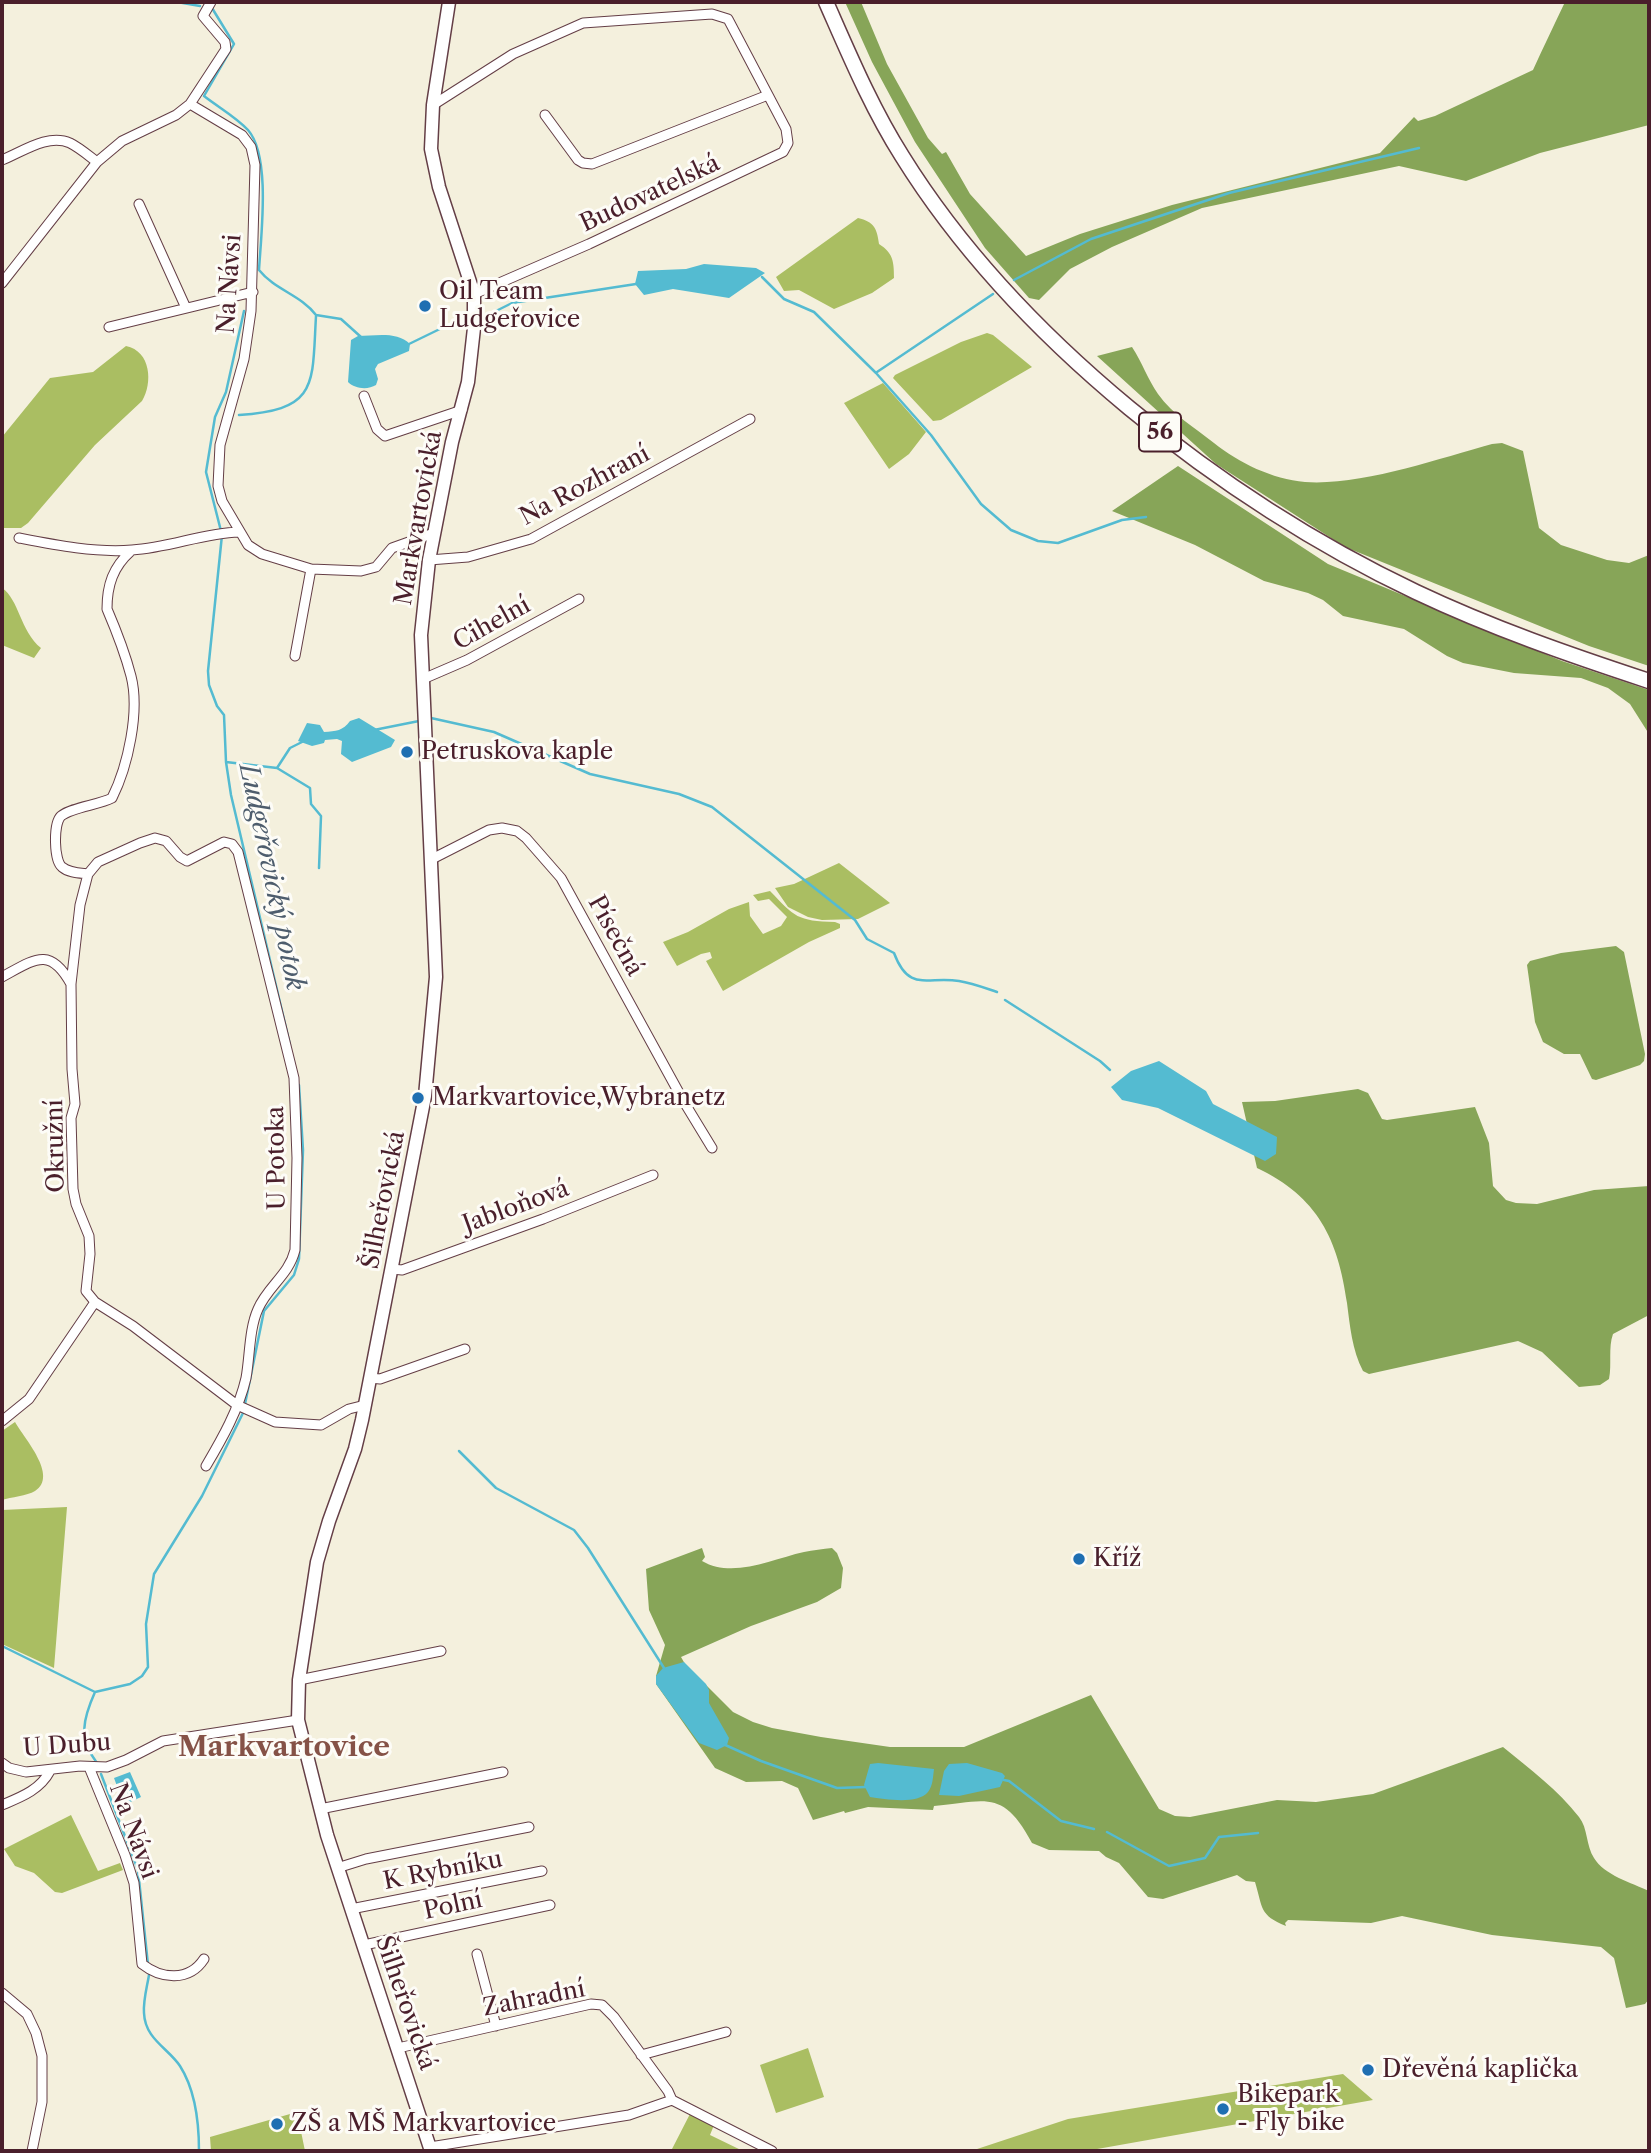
<!DOCTYPE html>
<meta charset="utf-8">
<style>
body{margin:0}
#map{position:relative;width:1651px;height:2153px;overflow:hidden;background:#f4f0dd;font-family:"Libre Caslon Text",serif}
canvas{display:block}
.frame{position:absolute;inset:0;border:4px solid #4a1f2b;pointer-events:none}
</style>
<div id="map">
<canvas width="1651" height="2153"></canvas>
<div class="frame"></div>
</div>
<script>
const g = document.querySelector('canvas').getContext('2d');
g.lineJoin = 'round';
function fill(path, color) { g.fillStyle = color; g.fill(path, 'evenodd'); }
function stroke(path, color, width, dash) { g.strokeStyle = color; g.lineWidth = width; g.lineCap = dash ? 'butt' : 'round'; g.setLineDash(dash || []); g.stroke(path); }
function label(font, color, halo, rows, align = 'center') {
  g.font = font + ' "Libre Caslon Text",serif'; g.lineWidth = 6; g.setLineDash([]); g.textBaseline = 'middle'; g.strokeStyle = halo; g.fillStyle = color; for (const [text, x, y, turn = 0] of rows) {
    g.save(); g.translate(x, y); g.rotate((+turn || 0) * Math.PI / 180); g.textAlign = isNaN(turn) ? turn : align; if (halo) g.strokeText(text, 0, 0); g.fillText(text, 0, 0); g.restore();
  }
}
const green = new Path2D(`
 M 858,218 C 874,222 877,228 879,244 C 893,253 894,261 894,278 L 872,293 L 834,309 L 799,290 L 784,291 L 776,277 Z
 M 987,333 L 993,335 L 1032,367 L 941,420 L 933,421 L 893,378 L 895,375 L 961,342 Z
 M 126,346 C 151,351 153,383 142,401 L 95,445 L 28,523 L 21,528 L 2,528 L 2,437 L 50,378 L 93,372 Z
 M 883,383 L 926,432 L 909,454 L 889,469 L 844,403 Z
 M 2,588 C 19,599 20,631 41,648 L 34,658 L 2,645 Z
 M 839,863 L 890,903 L 858,919 L 822,920 L 808,917 L 788,907 L 775,888 L 794,884 Z
 M 770,891 C 795,917 797,921 835,922 L 840,924 L 840,928 L 809,942 L 723,991 L 706,961 L 712,958 L 710,952 L 701,954 L 677,966 L 663,942 L 688,932 L 729,909 L 749,902 L 750,916 L 763,934 L 781,926 L 787,917 L 769,899 L 758,901 L 753,895 Z
 M 15,1422 C 24,1438 59,1476 35,1491 C 27,1496 11,1497 2,1500 L 2,1431 Z
 M 67,1507 L 54,1668 L 2,1644 L 2,1510 Z
 M 71,1815 L 98,1871 L 120,1863 L 123,1870 L 62,1893 L 55,1892 L 34,1873 L 15,1866 L 4,1849 Z
 M 808,2048 L 824,2097 L 776,2113 L 760,2065 Z
 M 1343,2074 L 1373,2100 L 1086,2151 L 971,2151 L 1068,2119 Z
 M 297,2112 L 305,2151 L 211,2151 L 210,2137 Z
 M 691,2112 L 714,2125 L 710,2135 L 743,2151 L 677,2151 L 672,2149 Z`);
const forest = new Path2D(`
 M 845,2 L 861,2 L 887,64 L 928,138 L 942,154 L 946,152 L 970,194 L 1026,256 L 1080,234 L 1172,205 L 1380,153 L 1414,117 L 1418,121 L 1435,116 L 1533,70 C 1543,48 1554,25 1565,2 L 1649,2 L 1649,125 L 1540,153 L 1466,181 L 1399,166 L 1202,208 L 1112,247 L 1070,269 L 1039,300 L 1029,298 L 985,248 L 915,142 L 872,62 Z
 M 1132,347 C 1142,362 1148,380 1158,394 C 1173,415 1194,427 1214,443 C 1239,463 1272,479 1305,482 C 1361,486 1437,459 1492,444 L 1502,443 L 1523,451 L 1539,528 L 1561,545 L 1607,560 L 1629,563 L 1649,555 L 1649,666 L 1589,646 L 1345,547 L 1216,464 L 1097,356 Z
 M 1178,466 L 1328,564 L 1562,661 L 1649,690 L 1649,734 L 1630,704 L 1608,688 L 1581,678 L 1514,673 L 1463,663 L 1447,656 L 1404,629 L 1343,616 L 1323,600 L 1308,593 L 1264,581 L 1195,545 L 1112,511 Z
 M 1616,946 L 1624,952 L 1645,1054 L 1644,1061 L 1640,1065 L 1596,1080 L 1592,1079 L 1580,1054 L 1564,1054 L 1543,1042 L 1535,1022 L 1527,965 L 1530,961 L 1561,953 Z
 M 1358,1089 L 1368,1093 L 1382,1119 L 1387,1120 L 1475,1107 L 1489,1143 L 1493,1186 L 1506,1200 L 1516,1203 L 1537,1204 L 1594,1190 L 1649,1186 L 1649,1315 L 1613,1334 C 1608,1348 1612,1364 1609,1379 L 1600,1385 L 1579,1387 L 1542,1352 L 1518,1341 L 1369,1374 L 1363,1371 C 1352,1350 1350,1326 1347,1303 C 1338,1239 1318,1197 1257,1168 L 1242,1102 L 1275,1101 Z
 M 702,1548 L 705,1557 L 702,1561 C 733,1579 772,1559 804,1552 C 813,1550 823,1549 832,1548 L 837,1553 L 843,1568 L 841,1588 L 817,1602 L 751,1626 L 681,1657 L 685,1664 L 733,1712 L 753,1722 L 772,1728 L 821,1737 L 890,1747 L 964,1747 L 1091,1695 L 1159,1809 L 1175,1816 L 1190,1817 L 1277,1800 L 1316,1802 L 1373,1794 L 1503,1747 C 1530,1769 1558,1790 1579,1817 C 1588,1828 1586,1846 1594,1858 C 1604,1875 1632,1883 1649,1891 L 1649,1999 L 1645,2004 L 1626,2008 L 1614,1958 L 1601,1947 L 1492,1935 L 1402,1916 L 1371,1923 L 1288,1920 L 1285,1923 L 1286,1926 C 1259,1915 1263,1908 1255,1882 L 1246,1881 L 1237,1875 L 1163,1899 L 1148,1897 L 1119,1863 L 1106,1857 L 1099,1851 L 1049,1850 L 1032,1843 C 1003,1789 987,1801 934,1806 L 933,1810 L 868,1807 L 845,1813 L 844,1811 L 813,1820 L 798,1788 L 782,1781 L 746,1782 L 715,1768 L 656,1684 L 656,1676 L 665,1645 L 649,1610 L 646,1569 Z`);
const water = new Path2D(`
 M 704,264 L 756,268 L 765,273 L 729,298 L 673,289 L 644,295 L 635,284 L 638,271 L 686,269 Z
 M 358,336 C 375,336 397,331 410,344 L 409,351 L 378,364 L 375,369 L 378,379 L 376,385 C 368,390 355,389 348,382 L 351,340 Z
 M 359,718 L 395,740 L 391,747 L 352,762 L 341,754 L 342,741 L 337,739 L 325,740 L 324,743 L 312,746 L 298,741 L 307,723 L 320,725 L 324,732 C 336,731 343,731 350,721 Z
 M 1159,1061 L 1206,1091 L 1213,1104 L 1277,1137 L 1276,1154 L 1265,1161 L 1158,1108 L 1122,1100 L 1111,1087 L 1131,1071 Z
 M 684,1662 L 706,1684 L 709,1690 L 709,1703 L 729,1738 L 727,1745 L 717,1750 L 699,1743 L 656,1684 L 656,1676 L 663,1668 Z
 M 878,1763 L 934,1769 C 933,1776 933,1786 928,1792 C 917,1805 885,1799 870,1797 L 864,1785 L 870,1764 Z
 M 967,1763 L 1002,1773 L 1005,1776 L 1000,1787 L 959,1796 L 939,1795 L 944,1771 L 949,1764 Z
 M 130,1772 L 141,1797 L 124,1805 L 114,1778 Z`);
const stream = new Path2D(`
 M 177,2 L 200,6
 M 212,8 L 234,44 L 204,96 C 218,107 236,117 248,130 C 271,156 261,235 259,270 C 275,290 301,295 316,315 L 341,319 L 361,337
 M 762,277 L 784,299 L 814,312 L 876,373 L 931,435 L 981,504 L 1011,530 L 1038,541 L 1058,543 L 1122,520 L 1146,517
 M 1014,280 L 1091,239 L 1229,193 L 1419,148
 M 244,311 L 226,392 L 215,417 L 206,472 L 222,535 L 208,671 L 209,685 L 217,706 L 224,715 L 226,762 L 231,795 L 290,1045
 M 482,318 L 512,303 L 636,284
 M 409,344 L 446,326
 M 877,372 L 993,294
 M 239,415 C 319,410 312,384 316,316
 M 431,718 L 494,732 L 590,774 L 679,794 L 712,807 L 855,920 L 867,939 L 894,953 C 909,993 927,976 959,981 C 972,983 985,988 997,992
 M 374,730 L 419,721
 M 226,762 L 277,768 L 290,748 L 304,741
 M 277,768 L 310,788 L 311,804 L 321,816 L 319,868
 M 1005,1000 L 1100,1061 L 1110,1070
 M 245,1404 L 264,1311 L 294,1275 L 299,1259 L 303,1150 L 299,1085
 M 459,1451 L 496,1488 L 574,1530 L 588,1548 L 664,1668
 M 2,1646 L 95,1692
 M 723,1744 L 761,1761 L 837,1788 L 866,1787
 M 97,1763 C 78,1738 83,1719 95,1692 L 130,1684 L 142,1676 L 148,1667 L 146,1624 L 154,1574 L 202,1496 L 243,1413
 M 101,1774 L 138,1870 L 148,1965
 M 1004,1780 L 1009,1781 L 1061,1821 L 1094,1829
 M 1107,1832 L 1169,1866 L 1205,1858 L 1219,1837 L 1258,1833
 M 149,1975 C 147,1987 143,2001 144,2013 C 145,2039 168,2048 180,2066 C 196,2091 199,2123 199,2151`);
const street = new Path2D(`
 M 190,104 L 242,135 L 251,147 L 255,165 L 251,311 L 244,359 L 220,445 L 218,486 L 222,501 L 248,545 L 262,554 L 311,569 L 361,571 L 376,567 L 392,548 L 434,533
 M 433,105 L 513,54 L 583,23 L 712,14 L 728,19 L 786,129 L 788,143 L 783,152 L 589,244 L 474,294
 M 545,115 L 578,160 L 583,163 L 592,164 L 768,95
 M 2,160 C 22,152 48,133 70,143 C 80,148 89,156 97,162
 M 139,204 L 186,308
 M 2,283 L 97,162 L 122,141 L 176,115 L 190,104 L 226,49 L 225,42 L 203,16 L 211,2
 M 109,327 L 253,292
 M 364,396 L 377,429 L 385,436 L 462,410
 M 19,538 C 55,545 95,553 132,550 C 169,548 203,533 239,532
 M 429,560 L 468,557 L 531,539 L 750,419
 M 295,656 L 311,569
 M 423,679 L 467,660 L 579,599
 M 432,859 L 489,830 L 502,828 L 517,831 L 526,838 L 561,878 L 684,1102 L 712,1148
 M 88,874 C 79,873 69,873 62,867 C 54,861 53,824 61,816 C 72,807 99,805 112,798 C 128,766 140,711 131,676 C 125,653 116,630 107,609 C 107,585 113,567 131,551
 M 2,977 C 35,959 50,946 71,984
 M 392,1269 L 402,1270 L 543,1219 L 653,1175
 M 370,1378 L 380,1379 L 465,1349
 M 2,1421 L 29,1399 L 95,1302
 M 206,1466 C 222,1439 239,1409 246,1378 C 250,1356 249,1329 258,1309 C 268,1286 289,1275 295,1250 L 297,1158 L 294,1078 L 238,852 L 232,844 L 224,842 L 187,861 L 180,857 L 166,841 L 155,838 L 140,843 L 98,862 L 88,874 L 80,905 L 71,984 L 72,1069 L 75,1104 L 71,1118 L 73,1189 L 76,1204 L 89,1236 L 90,1254 L 86,1291 L 95,1302 L 133,1326 L 237,1405 L 275,1422 L 321,1425 L 349,1409 L 365,1405
 M 299,1680 L 441,1651
 M 2,1763 L 9,1768 L 26,1772 L 80,1766 L 107,1767 L 126,1760 L 163,1741 L 298,1720
 M 89,1767 L 125,1855 L 134,1883 L 142,1964 C 161,1979 189,1982 204,1959
 M 2,1805 C 21,1797 40,1790 50,1771
 M 320,1809 L 503,1772
 M 337,1868 L 366,1859 L 529,1827
 M 351,1909 L 542,1871
 M 364,1945 L 550,1905
 M 477,1954 L 496,2026
 M 2,1993 L 27,2014 L 36,2033 L 42,2056 L 42,2102 L 32,2151
 M 398,2048 L 591,2004 L 602,2005 L 614,2017 L 668,2091 L 672,2100
 M 641,2055 L 726,2032
 M 430,2147 L 629,2115 L 672,2100 L 772,2151`);
const secondary = new Path2D(`
 M 431,2151 L 327,1835 L 298,1720 L 299,1680 L 317,1562 L 329,1521 L 355,1449 L 362,1420 L 425,1096 L 436,977 L 421,635 L 429,560 L 452,442 L 468,382 L 474,328 L 474,294 L 439,187 L 431,149 L 433,105 L 449,2`);
const primary = new Path2D(`
 M 826,2 C 849,54 871,107 902,156 C 1015,338 1224,501 1416,592 C 1492,628 1570,655 1649,681`);
const markers = [
 [425,306,7,"#1f6fb2"],
 [407,752,7,"#1f6fb2"],
 [418,1098,7,"#1f6fb2"],
 [1079,1559,7,"#1f6fb2"],
 [1368,2070,7,"#1f6fb2"],
 [1223,2109,7,"#1f6fb2"],
 [277,2124,7,"#1f6fb2"]
];
const shields = [
 [1160,432,42]
];
const shieldNames = [
 ["56",1160,432]
];
const streetNames = [
 ["Budovatelská",650,194,-25],
 ["Na Návsi",230,284,-86],
 ["Na Rozhraní",585,486,-28],
 ["Markvartovická",419,518,-80],
 ["Cihelní",492,624,-29],
 ["Písečná",615,936,61],
 ["Okružní",56,1146,-91],
 ["U Potoka",277,1158,-91],
 ["Šilheřovická",384,1200,-79],
 ["Jabloňová",516,1207,-20],
 ["U Dubu",67,1746,-4],
 ["Na Návsi",133,1831,70],
 ["K Rybníku",443,1871,-11],
 ["Polní",453,1906,-12],
 ["Zahradní",534,1999,-11],
 ["Šilheřovická",405,2003,71]
];
const poiNames = [
 ["Oil Team",439,292],
 ["Ludgeřovice",439,320],
 ["Petruskova kaple",421,752],
 ["Markvartovice,Wybranetz",432,1098],
 ["Kříž",1093,1559],
 ["Dřevěná kaplička",1382,2070],
 ["Bikepark",1237,2095],
 ["- Fly bike",1237,2123],
 ["ZŠ a MŠ Markvartovice",291,2124]
];
const waterNames = [
 ["Ludgeřovický potok",271,877,78]
];
const quarterNames = [
 ["Markvartovice",284,1748]
];
fill(green, '#aabe62');
fill(forest, '#87a558');
fill(water, '#54bbd1');
stroke(stream, '#54bbd1', 2.5);
stroke(street, '#643e46', 11);
stroke(secondary, '#643e46', 15);
stroke(primary, '#643e46', 17);
stroke(street, '#fff', 9);
stroke(secondary, '#fff', 12);
stroke(primary, '#fff', 14);
for (const [x, y, r, color] of markers) { const dot = new Path2D(); dot.arc(x, y, r, 0, 2 * Math.PI); g.fillStyle = color; g.fill(dot); stroke(dot, '#fdfcf7', 2.5); }
for (const [x, y, w] of shields) { const box = new Path2D(); box.roundRect(x - w / 2, y - 19.5, w, 39, 5); g.fillStyle = '#fdfcf7'; g.fill(box); stroke(box, '#4a1f2b', 2); }
label('bold 23px', '#4a1f2b', null, shieldNames);
label('24px', '#4a1f2b', '#fdfcf7', streetNames);
label('24px', '#4a1f2b', '#fdfcf7', poiNames, 'left');
label('italic 26px', '#4e5d6d', '#fdfcf7', waterNames);
label('bold 28px', '#855247', '#fdfcf7', quarterNames);
</script>
